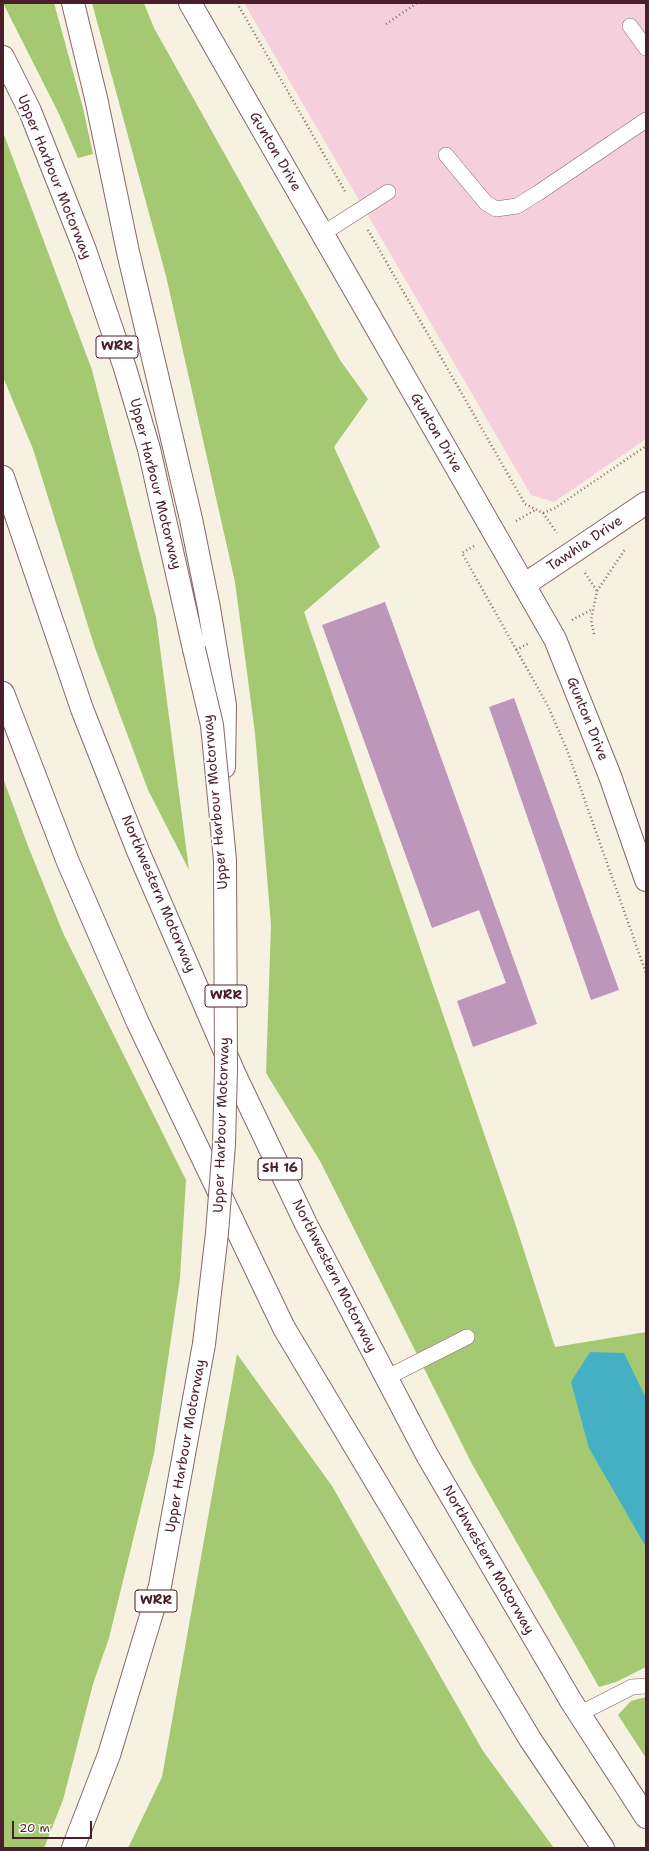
<!DOCTYPE html>
<style>
body{margin:0}
#map{position:relative;width:649px;height:1851px;overflow:hidden;background:#f7f1e2;font-family:"Shantell Sans",sans-serif}
canvas{display:block}
.frame{position:absolute;inset:0;border:4px solid #4a1f2b;pointer-events:none}
.scale{position:absolute;left:12px;top:1821px;width:80px;height:18px;box-sizing:border-box;border:2px solid #4a1f2b;border-top:0;padding-left:5px;font-size:12px;line-height:14px;white-space:nowrap;color:#4a1f2b;-webkit-text-stroke:3px #fff;paint-order:stroke}
</style>
<div id="map">
<canvas width="649" height="1851"></canvas>
<div class="frame"></div>
<div class="scale">20 m</div>
</div>
<script>
const g = document.querySelector('canvas').getContext('2d');
g.lineJoin = 'round';
function fill(path, color) { g.fillStyle = color; g.fill(path, 'evenodd'); }
function stroke(path, color, width, dash) { g.strokeStyle = color; g.lineWidth = width; g.lineCap = dash ? 'butt' : 'round'; g.setLineDash(dash || []); g.stroke(path); }
function label(font, color, halo, rows, align = 'center') {
  g.font = font + ' "Shantell Sans",sans-serif'; g.lineWidth = 4; g.setLineDash([]); g.textBaseline = 'middle'; g.strokeStyle = halo; g.fillStyle = color; for (const [text, x, y, turn = 0] of rows) {
    g.save(); g.translate(x, y); g.rotate((+turn || 0) * Math.PI / 180); g.textAlign = isNaN(turn) ? turn : align; if (halo) g.strokeText(text, 0, 0); g.fillText(text, 0, 0); g.restore();
  }
}
const built = new Path2D(`
 M 244,3 L 646,3 L 646,439 L 554,502 L 531,495 Z`);
const green = new Path2D(`
 M 3,3 L 54,3 L 83,108 L 93,154 L 78,158 L 59,114 Z
 M 92,3 L 144,3 L 154,28 L 340,360 L 368,399 L 334,447 L 380,547 L 304,612 L 515,1223 L 555,1347 L 646,1332 L 646,1667 L 616,1682 L 599,1687 L 472,1464 L 320,1161 L 266,1073 L 271,925 L 255,733 L 235,582 L 166,276 Z
 M 3,132 L 92,370 L 156,617 L 189,870 L 148,790 L 94,645 L 33,449 L 3,377 Z
 M 3,778 L 28,846 L 64,935 L 186,1180 L 180,1278 L 154,1454 L 109,1638 L 93,1684 L 63,1800 L 44,1848 L 3,1848 Z
 M 237,1354 L 332,1486 L 483,1751 L 554,1848 L 128,1848 L 162,1777 Z
 M 646,1697 L 646,1758 L 618,1715 L 631,1701 Z`);
const water = new Path2D(`
 M 590,1352 L 624,1353 L 646,1398 L 646,1547 L 589,1448 L 571,1382 Z`);
const building = new Path2D(`
 M 385,602 L 537,1024 L 473,1047 L 457,1001 L 506,983 L 479,910 L 432,928 L 322,625 Z
 M 514,698 L 619,990 L 591,1000 L 489,707 Z`);
const path = new Path2D(`
 M 237,3 L 346,193
 M 386,24 L 417,3
 M 368,230 L 525,504 L 543,513 L 555,508 L 646,446
 M 543,513 L 557,533
 M 516,521 L 535,510
 M 474,546 L 462,553 L 548,706 L 567,750 L 646,973
 M 585,573 L 597,591
 M 572,620 L 593,609
 M 594,634 L 591,620 L 597,591 L 626,548
 M 516,650 L 529,643`);
const service = new Path2D(`
 M 630,26 L 646,48
 M 446,155 L 486,203 L 496,209 L 517,206 L 538,193 L 646,120
 M 322,234 L 388,192
 M 386,1378 L 467,1337
 M 579,1714 L 632,1687 L 646,1686`);
const minor = new Path2D(`
 M 190,3 L 555,639 L 610,776 L 646,880
 M 524,585 L 646,503`);
const motorway = new Path2D(`
 M 73,3 L 96,98 L 128,252 L 191,519 L 209,608 L 225,705 L 224,767
 M 3,57 L 30,111 L 85,250 L 125,368 L 149,449 L 194,649
 M 3,477 L 82,709 L 138,851 L 235,1075 L 306,1224 L 427,1455 L 571,1701 L 646,1817
 M 3,693 L 68,862 L 138,1023 L 284,1328 L 530,1739 L 603,1848
 M 73,1848 L 109,1755 L 160,1586 L 204,1344`);
const motorwayBridge = new Path2D(`
 M 194,649 L 212,725 L 225,860 L 226,1069 L 224,1144 L 217,1233 L 204,1344`);
const shields = [
 [117,347,42],
 [226,996,42],
 [280,1169,44],
 [156,1601,42]
];
const shieldNames = [
 ["WRR",117,347],
 ["WRR",226,996],
 ["SH 16",280,1169],
 ["WRR",156,1601]
];
const streetNames = [
 ["Gunton Drive",275,152,60],
 ["Upper Harbour Motorway",54,177,68],
 ["Gunton Drive",436,433,60],
 ["Upper Harbour Motorway",155,484,76],
 ["Tawhia Drive",585,544,-34],
 ["Gunton Drive",587,719,68],
 ["Upper Harbour Motorway",216,802,-95],
 ["Northwestern Motorway",158,894,67],
 ["Upper Harbour Motorway",222,1125,-88],
 ["Northwestern Motorway",334,1276,63],
 ["Upper Harbour Motorway",186,1446,-80],
 ["Northwestern Motorway",488,1560,60]
];
fill(built, '#f5cfdb');
fill(green, '#a5c972');
fill(water, '#45afc4');
fill(building, '#bc96bb');
stroke(service, '#87686b', 16);
stroke(minor, '#87686b', 24);
stroke(motorway, '#87686b', 24);
stroke(path, '#87686b', 2.5, [1, 3]);
stroke(service, '#fff', 15);
stroke(minor, '#fff', 22);
stroke(motorway, '#fff', 22);
stroke(motorwayBridge, '#87686b', 24, []);
stroke(motorwayBridge, '#fff', 22);
for (const [x, y, w] of shields) { const box = new Path2D(); box.roundRect(x - w / 2, y - 11, w, 22, 3); g.fillStyle = '#fff'; g.fill(box); stroke(box, '#4a1f2b', 1); }
label('bold 13px', '#4a1f2b', null, shieldNames);
label('14px', '#4a1f2b', '#fff', streetNames);
</script>
